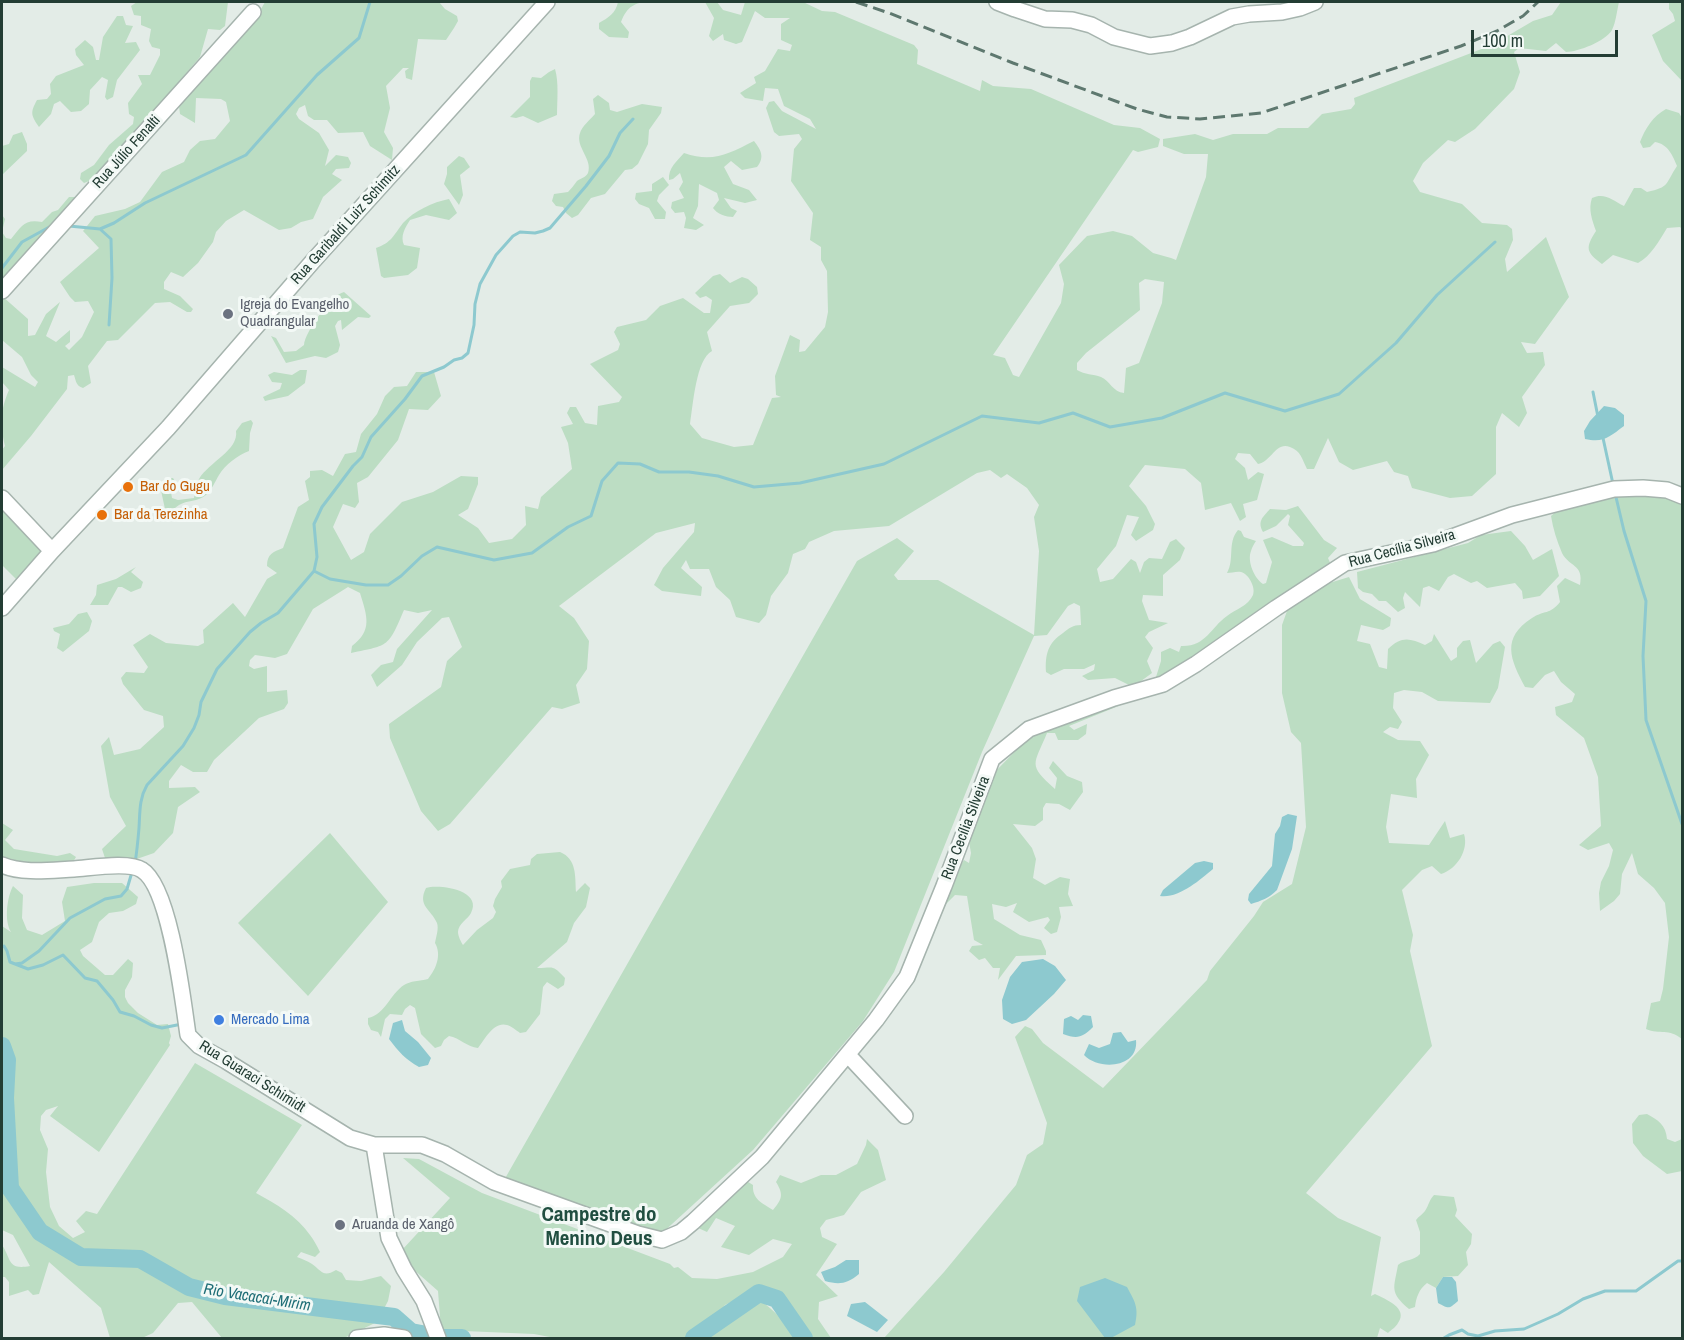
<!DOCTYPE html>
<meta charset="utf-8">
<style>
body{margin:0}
#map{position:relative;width:1684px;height:1340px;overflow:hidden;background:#e3ece7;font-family:"Archivo Narrow",sans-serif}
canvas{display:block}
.frame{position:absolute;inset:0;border:3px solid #233d34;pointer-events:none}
.scale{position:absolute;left:1471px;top:30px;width:147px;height:27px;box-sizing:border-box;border:3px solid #233d34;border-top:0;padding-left:8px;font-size:18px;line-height:21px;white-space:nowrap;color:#233d34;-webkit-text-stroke:4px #f3f9f6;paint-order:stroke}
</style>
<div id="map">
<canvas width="1684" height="1340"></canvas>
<div class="frame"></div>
<div class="scale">100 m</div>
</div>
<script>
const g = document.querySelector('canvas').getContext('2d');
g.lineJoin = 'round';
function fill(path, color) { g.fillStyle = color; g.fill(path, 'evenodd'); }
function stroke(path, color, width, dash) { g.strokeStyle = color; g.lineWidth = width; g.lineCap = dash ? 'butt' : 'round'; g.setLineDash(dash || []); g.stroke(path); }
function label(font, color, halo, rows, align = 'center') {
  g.font = font + ' "Archivo Narrow",sans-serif'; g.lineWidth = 6; g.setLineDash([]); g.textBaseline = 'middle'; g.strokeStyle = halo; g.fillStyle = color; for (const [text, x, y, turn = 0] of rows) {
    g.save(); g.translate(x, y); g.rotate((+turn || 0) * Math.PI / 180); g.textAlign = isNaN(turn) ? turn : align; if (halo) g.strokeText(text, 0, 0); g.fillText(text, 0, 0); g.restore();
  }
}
const green = new Path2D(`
 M 137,2 L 228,2 L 225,26 L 220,30 L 208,29 L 200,57 L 97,178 L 84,183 L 80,179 L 81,173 L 94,165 L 109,145 L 133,124 L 134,117 L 129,114 L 128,103 L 142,84 L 138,75 L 150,75 L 160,55 L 160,49 L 152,47 L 149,41 L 151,29 L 141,25 L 141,16 L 134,15 L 131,6 Z
 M 265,2 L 439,2 L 445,9 L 457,16 L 458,21 L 454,28 L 446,40 L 418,39 L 412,80 L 406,78 L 405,71 L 409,68 L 403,68 L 386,86 L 390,108 L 384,132 L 393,148 L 392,160 L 370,146 L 363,132 L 338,133 L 327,120 L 314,120 L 308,116 L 305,105 L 299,108 L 296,114 L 299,119 L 319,133 L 329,150 L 325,166 L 336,155 L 348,157 L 351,163 L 349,168 L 336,169 L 332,174 L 342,180 L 323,197 L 313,219 L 301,222 L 291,228 L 279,230 L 244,210 L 226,221 L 216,232 L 213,242 L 198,263 L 183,277 L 171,272 L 164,282 L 164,289 L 180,296 L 193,309 L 191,312 L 187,312 L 170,302 L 155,303 L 118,340 L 107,341 L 88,366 L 91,383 L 83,388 C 76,386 76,381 74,375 L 68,376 L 67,389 L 31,436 L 2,470 L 2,450 L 5,446 C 0,424 0,411 9,390 L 2,382 L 2,367 L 35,387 L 38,382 L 31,375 L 22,357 L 2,340 L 2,296 L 28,319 L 28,336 L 35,335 L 46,314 L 60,302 L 46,336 L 56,342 L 70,330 L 70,342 L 65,346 L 69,350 L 82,337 L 94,312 L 88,301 L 75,302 L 70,297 L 60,282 L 99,248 L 83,231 L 95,216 L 125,209 L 140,202 L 162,172 L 184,162 L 190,150 L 200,141 L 215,139 L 230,121 L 226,102 L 221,99 L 196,98 L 195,123 L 180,114 L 179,106 L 257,16 Z
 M 618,2 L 663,2 L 661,3 C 641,1 629,1 621,22 L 629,32 L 628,38 L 609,37 L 599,29 L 599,23 C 608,18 616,13 618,2 Z
 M 705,2 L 717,2 L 723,10 L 741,15 L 745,2 L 803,2 L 822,11 L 835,12 L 914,45 L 918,50 L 917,64 L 980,91 L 982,80 L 993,86 L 1031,89 L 1114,125 L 1140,128 L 1160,139 L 1158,147 L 1138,152 L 1133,150 L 993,355 L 1005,358 L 1013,375 L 1019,377 L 1061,303 L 1064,284 L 1059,265 L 1087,236 L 1113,231 L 1132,236 L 1153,253 L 1171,258 L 1176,260 L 1206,177 L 1208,154 L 1184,154 L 1163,146 L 1163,139 L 1195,134 L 1213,140 L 1233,134 L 1267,134 L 1278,128 L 1308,128 L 1322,114 L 1351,109 L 1355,104 L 1354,98 L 1492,45 L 1533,21 L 1552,15 L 1561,2 L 1619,2 C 1617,10 1616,22 1612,30 C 1606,41 1578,52 1566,52 L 1556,43 L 1546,51 L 1519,48 L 1514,52 L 1520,72 L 1514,89 L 1475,129 L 1455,142 L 1448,140 L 1423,163 L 1413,181 L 1420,192 L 1462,204 L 1482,223 L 1507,225 L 1512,229 L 1513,240 L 1505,259 L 1507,272 L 1546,237 L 1569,297 L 1535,344 L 1521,342 L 1527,353 L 1543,352 L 1545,365 L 1522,397 L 1527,413 L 1519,427 L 1502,413 L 1496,427 L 1496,474 L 1472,496 L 1450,498 L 1412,488 L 1408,476 L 1394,472 L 1387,461 L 1353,470 L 1339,462 L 1328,438 L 1314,469 L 1307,469 C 1302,459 1301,451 1290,447 C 1276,441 1271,462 1258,464 L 1250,454 L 1238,453 L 1235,459 L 1245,468 L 1248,480 L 1258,472 L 1264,474 L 1257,500 L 1243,504 L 1246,517 L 1240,521 L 1231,503 L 1205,510 L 1201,483 L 1185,469 L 1145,465 L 1129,486 L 1146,506 L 1155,524 L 1153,530 L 1136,541 L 1131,535 L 1139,517 L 1127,515 L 1116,546 L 1097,569 L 1100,582 L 1113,579 L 1131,559 L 1136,562 L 1140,573 L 1144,562 L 1149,558 L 1162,559 L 1170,542 L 1176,539 L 1185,548 L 1180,560 L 1163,575 L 1163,596 L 1143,595 L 1142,601 L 1149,620 L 1168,623 L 1149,632 L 1145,637 L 1153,648 L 1147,661 L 1152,673 L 1133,687 L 1115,678 L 1088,680 L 1082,676 L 1094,670 L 1095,664 L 1084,669 L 1064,669 L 1051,675 L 1046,672 C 1045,654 1048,643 1063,633 C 1069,628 1073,625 1081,625 L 1080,606 L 1074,603 L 1068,606 L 1047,635 L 1034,636 L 982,752 L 894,972 L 863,1021 L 753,1150 L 660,1235 L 503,1182 L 857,561 L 897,538 L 914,551 L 894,575 L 898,580 L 938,580 L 1034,635 L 1039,551 L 1034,517 L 1039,505 L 1027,488 L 1007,474 L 1001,478 L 990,470 L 977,473 L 889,526 L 834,531 L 809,542 L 805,549 L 793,554 L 788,573 L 771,596 L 766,615 L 759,623 L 736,617 L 730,600 L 716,587 L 709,569 L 690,569 L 686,560 L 681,568 L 702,587 L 701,596 L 662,591 L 654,585 L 663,568 L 694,532 L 695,523 L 656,533 L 559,606 L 574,618 L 589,641 L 587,669 L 576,685 L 580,703 L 562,709 L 552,707 L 450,824 L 438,831 L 421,811 L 390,738 L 389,724 L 441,687 L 447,661 L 462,647 L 449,617 L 442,618 L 417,642 L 402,665 L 377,687 L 371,675 L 381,665 L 393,662 L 397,649 L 432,610 L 418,613 L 404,610 C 388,647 390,645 351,653 L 352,646 C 373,630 367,616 360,593 L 348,587 L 313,609 L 287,654 L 275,658 L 255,655 L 250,660 L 249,666 L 254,669 L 267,666 L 267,692 L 287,690 L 288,703 L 284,709 L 259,718 L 214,760 L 207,772 L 193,772 L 181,765 L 169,781 L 169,788 L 195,787 L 200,792 L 178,807 L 173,833 L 154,853 L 131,861 L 105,858 L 102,849 L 126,826 L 110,797 L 101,746 L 109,737 L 114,755 L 140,749 L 164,727 L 163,716 L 144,710 L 123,684 L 121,678 L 126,672 L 144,673 L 148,667 L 133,645 L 150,634 L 166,643 L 198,646 L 204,643 L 203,630 L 233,603 L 245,617 L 267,579 L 277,573 L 267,566 C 267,554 273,552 283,548 L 298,507 L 309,500 L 305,481 L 310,477 L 310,471 L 322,470 L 333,476 L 345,454 L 356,452 L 361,434 L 377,414 L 385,396 L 394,387 L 407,386 L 416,372 L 434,372 L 441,396 L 428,410 L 409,409 L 398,440 L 368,477 L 357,483 L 359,502 L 355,508 L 343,504 L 333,527 L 351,560 L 364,552 L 370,534 L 402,502 L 433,492 L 461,476 L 478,477 L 478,484 L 468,509 L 458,515 L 478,528 L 489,543 L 512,539 L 526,525 L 525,506 L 538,509 L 541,497 L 572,469 L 568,443 L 561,427 L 573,424 L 567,413 L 570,407 L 576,407 L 585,423 L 597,425 L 598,406 L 619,402 L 622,397 L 590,364 L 618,350 L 620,344 L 614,332 L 617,327 L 646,320 L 660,306 L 683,298 L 704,313 L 710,313 L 712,300 L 706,296 L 700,298 L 695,293 L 713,276 L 720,274 L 730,283 L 742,277 L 748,279 L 757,287 L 758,294 L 749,303 L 730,306 L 707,332 L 712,351 C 696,359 693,406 690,424 L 702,438 L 734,447 L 753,445 L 772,398 L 781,397 L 776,395 L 775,376 L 790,335 L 800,340 L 799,352 L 805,351 L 825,327 L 828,312 L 827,271 L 821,260 L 821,247 L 810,240 L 813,213 L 791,181 L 794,149 L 802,139 L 799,134 L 779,136 L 774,132 L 766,108 L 769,102 L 774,101 L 782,111 L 816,129 L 810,119 L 784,106 L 778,89 L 765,88 L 763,101 L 745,98 L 740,93 L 756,83 L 754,77 L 765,71 L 778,49 L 790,51 L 792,45 L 781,40 L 781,24 L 790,18 L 765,18 L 755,11 L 742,42 L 736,44 L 724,40 L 723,34 L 713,41 L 709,36 L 714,18 ZM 1145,279 L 1164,282 L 1162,303 L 1139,363 L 1126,368 L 1124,393 C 1113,392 1110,381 1101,377 C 1093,374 1085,375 1077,370 L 1077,363 L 1086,353 L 1140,310 L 1139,283 Z
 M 1669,2 L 1682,2 L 1682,81 L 1663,61 L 1652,35 L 1675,21 L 1673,14 L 1669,9 Z
 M 117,16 L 123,16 L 126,25 L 133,26 L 125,43 L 136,42 L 140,50 L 117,80 L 113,97 L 107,100 L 105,97 L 108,80 L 102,77 L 90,90 L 89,104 L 81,111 L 71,112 L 60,101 L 54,104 L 51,114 L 39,127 C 31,115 30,113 37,100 L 47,99 L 51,94 L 50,84 L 56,76 L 84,65 L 76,55 L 75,49 L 85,40 L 93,47 L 96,60 L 99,60 L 103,37 Z
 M 555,69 C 559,82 557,101 557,115 L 538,123 L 523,116 L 516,118 L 510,117 L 530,97 L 530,81 L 532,77 L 541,78 L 549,72 Z
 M 598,95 L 609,103 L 610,110 L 617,112 L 642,104 L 662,107 L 661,113 L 649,130 L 648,144 L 638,164 L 632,169 L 625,170 L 605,194 L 591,198 L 578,215 L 572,218 L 566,213 L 563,207 L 556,206 L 552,201 L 554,194 L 568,192 C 571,189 574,185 577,181 C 581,178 585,178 588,173 C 593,159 575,147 580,133 C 582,126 590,120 595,114 L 593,99 Z
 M 1666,109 L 1679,113 L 1682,118 L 1682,229 L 1680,227 L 1667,228 C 1659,241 1651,256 1638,263 L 1613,255 L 1602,264 C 1586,252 1585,248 1596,231 C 1592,220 1588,209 1592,198 C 1604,192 1613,200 1624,206 L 1634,188 L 1641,188 L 1647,192 C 1670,187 1665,184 1677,166 C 1673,156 1668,144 1655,142 L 1650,147 L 1643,148 L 1640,142 C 1645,129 1653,116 1666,109 Z
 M 22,132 L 27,144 L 27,151 L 2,175 L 2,146 L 9,144 L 13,135 Z
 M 754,141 C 761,150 765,157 757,167 L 742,170 L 731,161 L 724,167 L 733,184 L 749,190 L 757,200 L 745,203 L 724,198 L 731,208 L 737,211 L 733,217 C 726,217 717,214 713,208 L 719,200 L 717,193 L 699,184 L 698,206 L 693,218 L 704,225 L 696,230 L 684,228 L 686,218 L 684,212 L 675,213 L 671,208 L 672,202 L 684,198 L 679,189 L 683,182 L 680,173 L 673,179 L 669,180 C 668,168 677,161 684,153 C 713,163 728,154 754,141 Z
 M 459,156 L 464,158 L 470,167 L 460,175 L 463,195 L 459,205 L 444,184 L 447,174 L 447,167 Z
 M 663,177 L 669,185 L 659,195 L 657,201 L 666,212 L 665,219 L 655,219 L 649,208 L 639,204 L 635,199 L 636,193 L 652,191 L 652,184 Z
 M 69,197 L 75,197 L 75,201 L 2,281 L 2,215 L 5,219 L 2,232 L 6,238 L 11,239 C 22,226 24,219 42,222 L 52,212 L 58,210 Z
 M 449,199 L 457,213 L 449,220 L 426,215 L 410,220 C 405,228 400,236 404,245 L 420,248 L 417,268 L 408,275 L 384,278 L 381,276 L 376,248 C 391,243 394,235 403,223 C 414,211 433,202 449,199 Z
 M 344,292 L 371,316 L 369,318 L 358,317 L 342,330 L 341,320 L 338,321 L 335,326 L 340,345 L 338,352 L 326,358 L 315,356 L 286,363 L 271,336 L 276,338 L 284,352 L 296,351 L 304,345 C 305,332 331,295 344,292 Z
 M 300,370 L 307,370 L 305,383 L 288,396 L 265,401 L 263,397 L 280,389 L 282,383 L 272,382 L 268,375 L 274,372 L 292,375 Z
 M 251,420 L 253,423 L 250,433 L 249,451 C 238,455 225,465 219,475 C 215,482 212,489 206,495 C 198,502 187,500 179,505 C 176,507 174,509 171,511 L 165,509 L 160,486 L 170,478 L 173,478 L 176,483 L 171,492 L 172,498 L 178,500 L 194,498 C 195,492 196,485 199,479 C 209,462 239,450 236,431 L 242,423 Z
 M 1656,496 L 1678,501 L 1682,505 L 1682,1039 C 1669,1028 1660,1035 1646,1029 L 1651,1003 L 1660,1001 L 1663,989 L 1669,937 L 1665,903 L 1654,888 L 1638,874 L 1632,853 L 1622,874 L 1620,894 L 1614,901 L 1600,911 L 1599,893 L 1601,882 L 1609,866 L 1613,850 L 1609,843 L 1588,850 L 1579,845 L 1601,826 L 1598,777 L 1584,738 L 1556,715 L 1555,707 L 1572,702 L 1575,694 L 1561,682 L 1554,671 L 1545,675 L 1533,688 L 1525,687 C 1510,659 1501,638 1532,618 C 1544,610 1550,615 1560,602 L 1557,586 L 1565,578 L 1580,585 C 1584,564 1569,567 1562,553 C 1557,541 1553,529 1551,516 L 1560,508 L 1616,497 Z
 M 1298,506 L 1324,540 L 1337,548 L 1328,558 L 1331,565 L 1166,677 L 1159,679 L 1156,677 L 1161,661 L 1161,652 L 1170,648 L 1179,652 L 1181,646 C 1206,647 1210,628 1227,616 C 1236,609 1248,606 1253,595 C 1256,588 1249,574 1241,572 C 1237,571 1231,573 1227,573 C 1235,559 1227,543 1238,530 L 1241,531 L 1244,537 L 1256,541 C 1254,544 1252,547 1251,551 C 1247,561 1254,578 1263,584 L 1266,583 L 1272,562 L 1263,540 L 1272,537 L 1293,546 L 1303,546 L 1304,543 L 1288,525 L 1290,516 L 1288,514 L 1276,526 L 1263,532 C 1257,521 1263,517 1270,509 L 1286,510 Z
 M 2,510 L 43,550 L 17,580 L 2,565 Z
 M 1511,531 L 1525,546 L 1533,560 L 1552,549 L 1559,576 L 1540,596 L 1523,599 L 1522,591 L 1515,583 L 1487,588 L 1477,581 L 1471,583 L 1454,574 L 1448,577 L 1439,591 L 1429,586 L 1423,588 L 1420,607 L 1405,592 L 1403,598 L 1405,608 L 1398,612 L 1386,601 L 1379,601 L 1372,594 L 1363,592 L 1358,588 L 1357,572 L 1468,543 L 1481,535 Z
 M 136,567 L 131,572 L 143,582 L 141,588 L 131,592 L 122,587 L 118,587 L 108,605 L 90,605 L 96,595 L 97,585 L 116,579 Z
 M 1349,577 L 1360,599 L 1391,618 L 1390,626 L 1383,630 L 1361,625 L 1357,641 L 1370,644 L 1379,667 L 1387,669 L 1388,649 C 1401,636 1410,638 1425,645 L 1432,641 L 1434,634 L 1451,661 L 1457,657 L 1457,648 L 1463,641 L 1470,640 L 1476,663 L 1493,644 L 1500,641 L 1505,647 L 1498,688 L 1490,703 L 1438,701 L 1422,692 L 1404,690 L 1394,693 L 1393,708 L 1402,722 L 1398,729 L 1390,727 L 1383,732 L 1398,740 L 1420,741 L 1429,755 L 1416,779 L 1417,798 L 1391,794 L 1386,827 L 1389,843 L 1429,845 L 1445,821 L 1450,838 L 1464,834 C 1469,850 1457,869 1441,874 L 1432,866 L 1422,870 L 1402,890 L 1413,935 L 1410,951 L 1432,1046 L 1306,1193 L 1338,1218 L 1381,1237 L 1371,1296 L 1375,1294 C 1385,1299 1409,1308 1398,1323 C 1396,1327 1391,1330 1388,1333 L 1380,1328 L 1377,1338 L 884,1338 L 944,1272 L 1016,1185 L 1027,1155 L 1043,1144 L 1047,1123 L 1015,1037 L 1025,1026 L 1032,1029 L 1043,1043 L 1103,1088 L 1207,980 L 1210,971 L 1254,916 L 1263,902 L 1292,884 L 1306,827 L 1301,743 L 1291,732 L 1282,693 L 1282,625 L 1287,611 L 1326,584 Z
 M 87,612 L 92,621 L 89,631 L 63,652 L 57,648 L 60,634 L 54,631 L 53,628 L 69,624 L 78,614 Z
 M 1121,705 L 1069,726 L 1074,730 L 1087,724 L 1086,734 L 1078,740 L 1058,740 L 1055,733 L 1047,733 C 1034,765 1027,764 1055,789 L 1057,778 L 1049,768 L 1053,761 L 1067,776 L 1082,782 L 1083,792 L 1070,810 L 1059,804 L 1046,803 L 1043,808 L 1043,820 L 1035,826 L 1013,824 L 1032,848 L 1036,859 L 1033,878 L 1045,885 L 1060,877 L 1070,879 L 1068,894 L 1073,906 L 1059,907 L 1061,917 L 1057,932 L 1051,934 L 1044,928 L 1050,920 L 1048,917 L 1029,922 L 1013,912 L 1017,903 L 1006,907 L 992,904 L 994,919 L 1020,935 L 1041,940 L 1046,951 L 1046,955 L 1016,956 L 998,980 L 1000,968 L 993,968 L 985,958 L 979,960 L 969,951 L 972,946 L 983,945 L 974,940 L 967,896 L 955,895 L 946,904 L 943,900 L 954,875 L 964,860 L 969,863 L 971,853 L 968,836 L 990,777 L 1029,737 L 1044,728 Z
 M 2,823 L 13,830 L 5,840 L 14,849 L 57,856 L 70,853 L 76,857 L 73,862 L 40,863 L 5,860 L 2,858 Z
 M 330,833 L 388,902 L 308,996 L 238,923 Z
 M 560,852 C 577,859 575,876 576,892 L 585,883 L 590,888 L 586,907 L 574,923 L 567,942 L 537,968 C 554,968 552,964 565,978 L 564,985 L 558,989 L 547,982 L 543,987 L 540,1014 L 526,1032 L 520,1033 C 516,1030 511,1026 507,1025 C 494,1021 485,1039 478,1048 C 467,1047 460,1038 449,1036 L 444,1040 L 441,1046 L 435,1048 L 421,1034 L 415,1008 L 410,1005 L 405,1009 L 402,1015 L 390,1014 L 385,1019 L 381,1037 L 378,1032 L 371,1030 L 368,1024 L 368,1018 C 385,1015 390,994 404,985 C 410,981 420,981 428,979 C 436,969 442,955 435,943 C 436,937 439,929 437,923 C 431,909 417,906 426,888 C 439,884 483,890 471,913 C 468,919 458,924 458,932 C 458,936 461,942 463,945 L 477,930 L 493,918 L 496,912 L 493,906 L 495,899 L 502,887 L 501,881 L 510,869 L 530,865 L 531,859 L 537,854 Z
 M 94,883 L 122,883 L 138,897 L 136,904 L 123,911 L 109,913 L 99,922 L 92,942 L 80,950 L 83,956 L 105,975 L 113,975 L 128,959 L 133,963 L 132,977 L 125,990 L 125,997 L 128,1003 L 138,1013 L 157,1025 L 168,1024 L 171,1036 L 169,1043 L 170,1045 L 99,1152 L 50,1116 L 58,1106 L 46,1110 L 41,1116 L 40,1130 L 48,1149 L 46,1172 L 50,1207 L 59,1226 L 73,1238 L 85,1232 L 76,1221 L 86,1211 L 97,1214 L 195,1063 L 302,1125 L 256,1193 C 276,1204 297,1216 310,1235 C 314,1240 317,1246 320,1252 L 315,1257 L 301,1252 L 297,1257 C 302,1259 308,1261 312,1264 C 322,1271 323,1278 336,1270 L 342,1273 L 346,1280 L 361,1281 L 381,1276 L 391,1286 L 388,1301 L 377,1322 L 344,1338 L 222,1338 L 192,1302 L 178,1303 L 153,1333 L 142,1338 L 110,1338 L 101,1308 L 49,1262 L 39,1294 L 33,1295 L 28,1290 L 9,1296 L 9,1282 L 5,1277 L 2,1277 L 2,1245 C 12,1260 7,1270 30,1266 L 13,1235 L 2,1230 L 2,926 L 11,932 C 4,921 7,897 13,886 L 23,895 L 22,918 L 27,930 L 42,935 L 65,921 L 62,902 L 67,887 Z
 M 1647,1114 C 1658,1120 1666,1125 1667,1139 L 1675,1142 L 1682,1139 L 1682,1171 L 1667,1174 L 1643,1156 L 1633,1143 L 1632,1124 L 1639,1115 Z
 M 867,1139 L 878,1150 L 886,1180 L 861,1192 L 844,1215 L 826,1220 L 820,1228 L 822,1237 L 837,1244 L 816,1275 L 838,1296 L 819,1302 L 818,1319 L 831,1338 L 802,1338 L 767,1291 L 757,1289 L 725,1305 L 709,1328 L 692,1338 L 555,1338 L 534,1334 L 441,1330 L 438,1291 L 412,1268 L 402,1250 L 450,1198 L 403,1158 L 419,1159 L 482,1193 L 670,1264 L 674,1268 L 678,1267 L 692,1278 L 717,1279 L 753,1272 L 783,1257 L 792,1244 L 773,1239 L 749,1255 L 721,1247 L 735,1226 L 716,1218 L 707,1232 L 696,1227 L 745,1180 L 753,1185 C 752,1199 762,1203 773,1210 C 782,1199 784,1195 776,1182 L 780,1175 L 801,1183 L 821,1175 L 836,1175 L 857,1164 L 866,1145 Z
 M 1434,1195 L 1454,1197 L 1457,1210 L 1455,1216 L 1472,1234 L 1471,1244 L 1466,1252 L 1468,1265 L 1458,1276 L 1443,1277 L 1436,1288 L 1427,1283 C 1419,1289 1416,1298 1415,1307 L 1409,1309 C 1389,1292 1394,1288 1398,1265 C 1405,1259 1414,1261 1420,1254 L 1420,1232 L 1416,1220 C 1419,1216 1423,1214 1425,1211 C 1429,1205 1429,1200 1434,1195 Z
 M 761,1301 C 775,1311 787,1323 794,1338 L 709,1338 C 724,1321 740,1308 761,1301 Z`);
const water = new Path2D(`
 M 1604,406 L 1615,408 L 1624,415 L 1624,426 C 1609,437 1604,443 1585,439 L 1584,431 L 1590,421 Z
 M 1288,814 L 1297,816 L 1292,849 L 1277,890 C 1269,898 1261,901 1251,904 L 1248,900 L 1249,894 L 1272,866 L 1275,834 L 1280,826 L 1282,817 Z
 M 1204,861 L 1213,863 L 1213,869 C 1200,880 1178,899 1160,896 L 1163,890 L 1195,863 Z
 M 1043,959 L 1055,966 L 1066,980 L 1054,994 L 1026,1020 L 1012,1024 L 1003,1019 L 1002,1000 L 1010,977 L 1022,962 Z
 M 1083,1015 L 1091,1016 L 1093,1027 C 1082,1038 1077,1039 1063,1034 L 1064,1019 L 1071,1016 L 1078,1020 Z
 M 402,1020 L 405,1031 L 418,1042 L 431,1058 L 428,1065 L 419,1067 C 406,1060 398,1051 389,1039 L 393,1023 Z
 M 1121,1032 L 1128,1042 L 1136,1040 C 1139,1068 1099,1071 1084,1055 L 1089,1044 L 1099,1048 L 1110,1044 L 1113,1033 Z
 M 846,1260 L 859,1260 L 859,1274 C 847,1284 839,1285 825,1281 L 821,1272 L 835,1267 Z
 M 1443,1277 L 1452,1277 L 1456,1282 L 1458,1301 C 1449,1309 1449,1309 1438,1303 L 1436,1288 Z
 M 1105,1278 L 1127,1287 C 1135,1302 1139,1307 1135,1325 L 1111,1338 L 1105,1338 L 1077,1301 L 1080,1287 Z
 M 865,1302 L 888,1320 L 877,1332 L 847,1316 L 851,1304 Z`);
const stream = new Path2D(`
 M 69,226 L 100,229 L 111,239 L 112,278 L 109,325
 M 100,229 L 114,223 L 145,203 L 246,155 L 317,75 L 359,38 L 370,2
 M 2,268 L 22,242 L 53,225
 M 1593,392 L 1598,417
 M 1603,438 L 1613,484
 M 1615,493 L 1624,531 L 1646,601 L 1643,656 L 1646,720 L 1682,824
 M 314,571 L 330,579 L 366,585 L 388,585 L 401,576 L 422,556 L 437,547 L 494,560 L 532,553 L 568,527 L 591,516 L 602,481 L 618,463 L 640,464 L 659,472 L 689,472 L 718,476 L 754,487 L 800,483 L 884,464 L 982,416 L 1039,423 L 1073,413 L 1110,427 L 1162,418 L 1225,393 L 1285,411 L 1339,394 L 1396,343 L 1437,295 L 1495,242
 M 135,863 C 137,851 138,840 139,828 C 140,812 139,799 147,785 L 183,746 L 194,728 L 199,715 L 201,702 L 217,669 L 250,632 L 261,623 L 278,613 L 314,571 L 317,557 L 314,524 L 322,507 L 353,466 L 362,457 L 371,437 L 405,399 L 422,376 L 444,367 L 454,360 L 462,358 L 468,353 L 474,325 L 475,304 L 480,284 L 496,255 L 513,236 L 520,232 L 535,233 L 543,231 L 550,228 L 586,186 L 609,156 L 620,133 L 633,119
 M 2,947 L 4,946 L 7,951 L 10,962 L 28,969 L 43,965 L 63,955 L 85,978 L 97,981 L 113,1000 L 120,1012 L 134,1016 L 151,1025 L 162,1028 L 182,1024
 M 15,964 L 22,963 L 39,951 L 70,918 L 105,899 L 121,896 L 127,889 L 132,872
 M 1444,1338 L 1449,1335 L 1462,1330 L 1468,1334 L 1478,1336 L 1495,1331 L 1524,1329 L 1558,1314 L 1583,1299 L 1605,1291 L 1636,1291 L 1678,1261 L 1682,1261`);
const river = new Path2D(`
 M 2,1046 L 7,1060 L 5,1098 L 10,1188 L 40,1232 L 81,1257 L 140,1259 L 189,1287 L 225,1296 L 394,1317 L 411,1332 L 443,1338 L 462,1338
 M 694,1338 L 759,1293 L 777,1299 L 804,1338`);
const minor = new Path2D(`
 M 997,2 L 1015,9 L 1045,19 L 1072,20 L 1091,25 L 1114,37 L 1150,46 L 1172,43 L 1190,37 L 1232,17 L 1249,14 L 1282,12 L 1300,8 L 1315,2
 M 2,291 L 253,12
 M 2,498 L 52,551
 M 2,608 L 52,551 L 168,428 L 313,261 L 547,2
 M 2,865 C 23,874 51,870 74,869 C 90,868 129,861 142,870 C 170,887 183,1001 188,1035 L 199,1046 L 226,1061 L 350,1138 L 374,1145 L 422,1145 L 445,1154 L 494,1182 L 638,1234 L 662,1240 L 681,1232 L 693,1222 L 762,1157 L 876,1020 L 907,977 L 944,886 L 992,759 L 1029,729 L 1114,698 L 1163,684 L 1196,664 L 1276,608 L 1345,563 L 1433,544 L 1512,515 L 1614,489 L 1643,488 L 1667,490 L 1682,496
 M 848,1055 L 905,1116
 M 374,1145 L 389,1238 L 404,1269 L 424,1301 L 438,1338
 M 357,1338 L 384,1335 L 404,1338`);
const rail = new Path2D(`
 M 856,2 L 889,13 L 1013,63 L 1137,109 L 1167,117 L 1200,119 L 1261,113 L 1461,46 L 1497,31 L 1523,16 L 1538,2`);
const markers = [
 [228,314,6,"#6b7280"],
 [128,487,6,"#e8710a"],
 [102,515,6,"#e8710a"],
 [219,1020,6,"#3f7fe0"],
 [340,1225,6,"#6b7280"]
];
const streetNames = [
 ["Rua Júlio Fenalti",127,152,-48],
 ["Rua Garibaldi Luiz Schimitz",346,225,-48],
 ["Rua Cecília Silveira",1402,549,-15],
 ["Rua Cecília Silveira",966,828,-69],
 ["Rua Guaraci Schimidt",252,1077,32]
];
const worshipNames = [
 ["Igreja do Evangelho",240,305],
 ["Quadrangular",240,322],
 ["Aruanda de Xangô",352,1225]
];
const foodNames = [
 ["Bar do Gugu",140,487],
 ["Bar da Terezinha",114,515]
];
const shopNames = [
 ["Mercado Lima",231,1020]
];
const waterNames = [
 ["Rio Vacacaí-Mirim",257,1298,9]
];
const districtNames = [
 ["Campestre do",599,1215],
 ["Menino Deus",599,1239]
];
fill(green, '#bcddc3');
fill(water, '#8dc9cf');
stroke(stream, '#8dc9cf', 3);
stroke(river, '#8dc9cf', 18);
stroke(minor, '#a6b4ae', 18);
stroke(minor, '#fff', 15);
stroke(rail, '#5e786f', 3, [12, 6]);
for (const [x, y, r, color] of markers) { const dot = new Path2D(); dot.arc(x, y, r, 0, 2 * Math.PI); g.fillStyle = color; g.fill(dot); stroke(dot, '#f3f9f6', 2); }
label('15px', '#233d34', '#f3f9f6', streetNames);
label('15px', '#5b616d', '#f3f9f6', worshipNames, 'left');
label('15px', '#c56008', '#f3f9f6', foodNames, 'left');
label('15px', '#366cbe', '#f3f9f6', shopNames, 'left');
label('italic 16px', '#1f6e77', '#f3f9f6', waterNames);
label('bold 21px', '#204e40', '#f3f9f6', districtNames);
</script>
